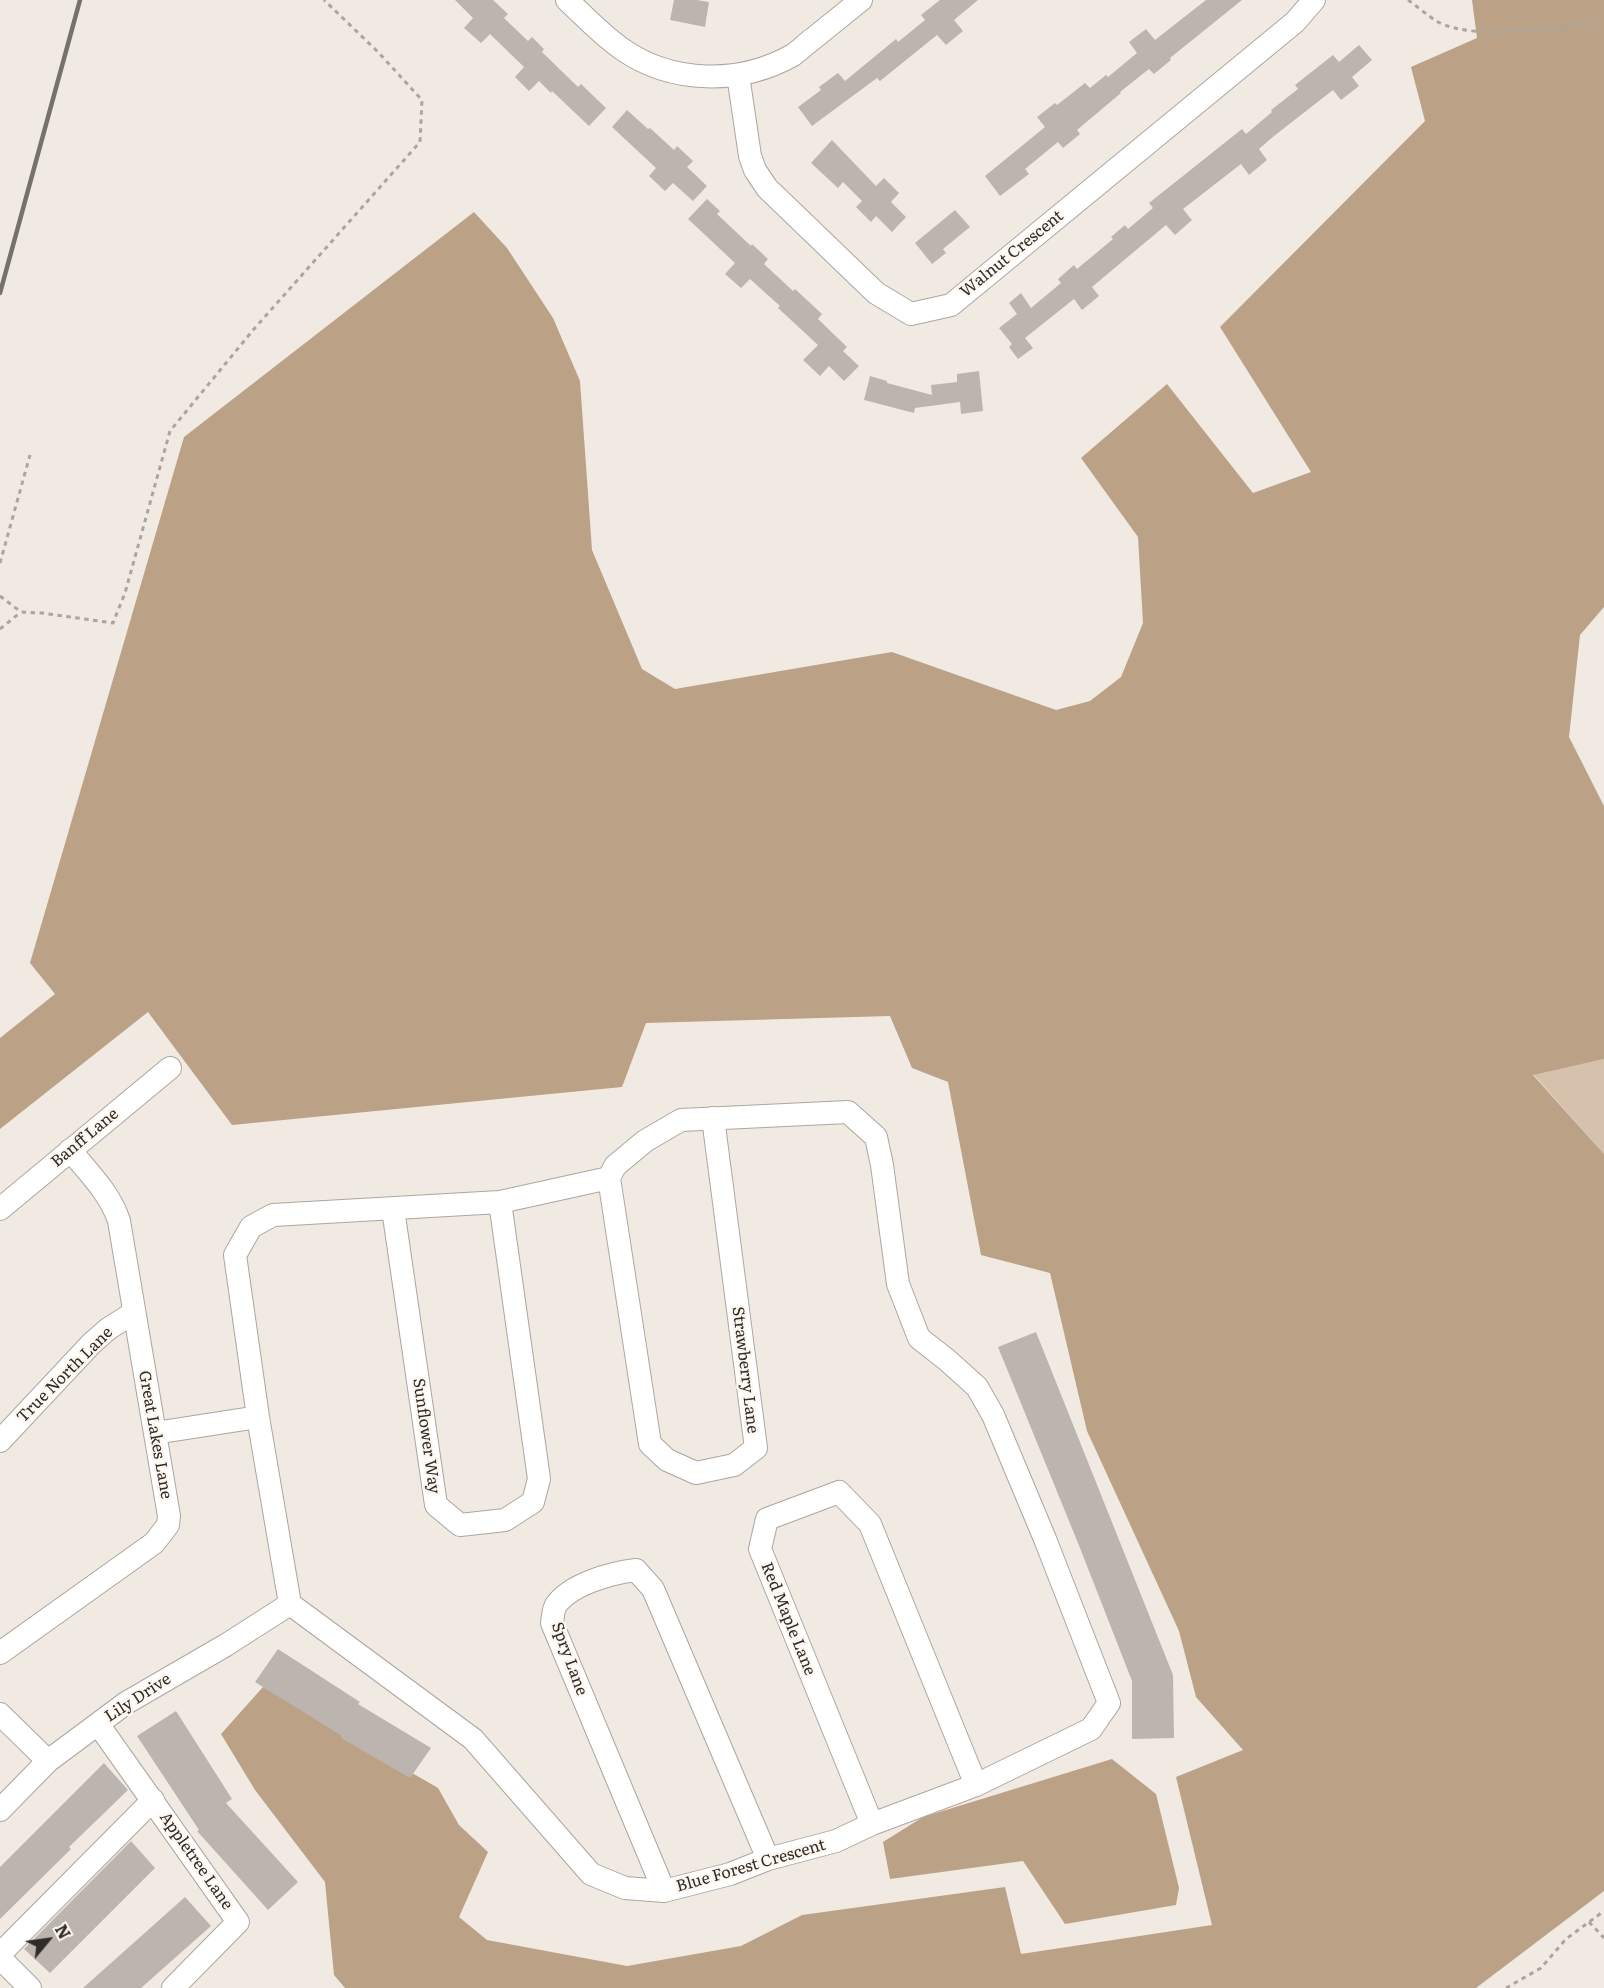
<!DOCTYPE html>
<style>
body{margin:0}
#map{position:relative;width:1604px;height:1988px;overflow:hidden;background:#f1eae3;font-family:Literata,serif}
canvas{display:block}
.north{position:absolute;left:18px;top:1910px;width:60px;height:60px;-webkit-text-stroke:4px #fef7f0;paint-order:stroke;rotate:61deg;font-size:16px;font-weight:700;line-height:24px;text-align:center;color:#2e2b29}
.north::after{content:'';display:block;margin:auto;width:21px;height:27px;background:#2e2b29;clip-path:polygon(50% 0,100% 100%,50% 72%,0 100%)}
</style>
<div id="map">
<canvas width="1604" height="1988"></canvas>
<div class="north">N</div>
</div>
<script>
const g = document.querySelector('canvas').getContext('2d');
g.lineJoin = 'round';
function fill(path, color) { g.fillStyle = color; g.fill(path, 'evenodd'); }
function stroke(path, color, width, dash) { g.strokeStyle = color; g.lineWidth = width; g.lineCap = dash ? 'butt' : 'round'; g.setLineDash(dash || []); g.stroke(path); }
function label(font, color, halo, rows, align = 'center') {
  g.font = font + ' Literata,serif'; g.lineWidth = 5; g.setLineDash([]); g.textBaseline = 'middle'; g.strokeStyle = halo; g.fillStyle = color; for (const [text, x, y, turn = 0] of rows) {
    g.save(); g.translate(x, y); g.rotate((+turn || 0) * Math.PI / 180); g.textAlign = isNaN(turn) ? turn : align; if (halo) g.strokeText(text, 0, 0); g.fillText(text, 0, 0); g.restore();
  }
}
const green = new Path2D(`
 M 1604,1059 L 1604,1154 L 1533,1074 Z`);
const forest = new Path2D(`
 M 1472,0 L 1604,0 L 1604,607 L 1580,635 L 1569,737 L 1604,806 L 1604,1059 L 1533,1075 L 1604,1154 L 1604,1891 L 1476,1988 L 345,1988 L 334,1975 L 325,1882 L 255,1790 L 221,1734 L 263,1687 L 438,1788 L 459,1825 L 488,1852 L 459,1917 L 487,1940 L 627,1966 L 741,1946 L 802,1915 L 1005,1887 L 1021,1954 L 1212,1925 L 1176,1777 L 1243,1750 L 1196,1697 L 1179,1631 L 1087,1431 L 1050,1273 L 981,1255 L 948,1082 L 912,1068 L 890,1016 L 646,1023 L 622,1087 L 232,1125 L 148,1012 L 0,1129 L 0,1038 L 55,994 L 30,963 L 184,437 L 474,212 L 507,248 L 553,318 L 580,381 L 592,550 L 642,669 L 675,689 L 892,652 L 1056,710 L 1090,701 L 1121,677 L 1143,623 L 1138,537 L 1081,458 L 1167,384 L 1253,493 L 1311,472 L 1220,327 L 1425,121 L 1411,67 L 1477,38 Z`);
const water = new Path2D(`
 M 1275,1153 L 1263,1188 L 1261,1234 L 1250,1277 L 1206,1314 L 1186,1292 L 1218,1231 L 1247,1206 L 1253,1177 Z
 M 1112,1759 L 1156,1794 L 1179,1888 L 1176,1905 L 1065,1924 L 1023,1861 L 890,1879 L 883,1842 L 923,1817 Z`);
const stream = new Path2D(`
 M 1258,1988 L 1268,1965 L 1265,1905 L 1276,1826 L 1312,1734 L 1340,1550 L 1331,1310 L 1301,1251 L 1310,1186 L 1275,1153 L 1281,1113 L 1264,1051 L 1276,1037 L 1359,1001 L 1361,937 L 1420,924 L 1449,940 L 1471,926 L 1480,900 L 1449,816 L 1460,776 L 1490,770 L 1509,752 L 1501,714 L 1472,695 L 1535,644 L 1545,581 L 1579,550 L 1604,543`);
const building = new Path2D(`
 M 455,0 L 493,0 L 508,14 L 504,18 L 528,41 L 532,37 L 544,49 L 542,52 L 578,87 L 581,84 L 606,108 L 589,126 L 552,91 L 551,93 L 539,81 L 529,91 L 515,77 L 524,67 L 490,34 L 481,43 L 464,28 L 473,18 Z
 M 674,0 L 697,0 L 709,2 L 705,27 L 670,20 Z
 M 940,0 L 978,0 L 954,20 L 963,31 L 946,45 L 937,35 L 880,81 L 877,78 L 812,126 L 798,107 L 821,90 L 819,87 L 838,73 L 845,81 L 896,39 L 898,42 L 925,20 L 921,15 Z
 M 1206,0 L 1242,0 L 1170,58 L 1171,60 L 1154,74 L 1149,69 L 1120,92 L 1121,93 L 1077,130 L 1080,134 L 1063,148 L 1058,142 L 1025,169 L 1029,174 L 1000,196 L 985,176 L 1045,127 L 1037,117 L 1055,103 L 1057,105 L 1085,83 L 1090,88 L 1106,75 L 1108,77 L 1137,53 L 1129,42 L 1146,29 L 1155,40 Z
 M 1359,45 L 1372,60 L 1352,77 L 1359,86 L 1341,100 L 1333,90 L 1274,136 L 1259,149 L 1267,160 L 1249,175 L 1241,164 L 1183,209 L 1192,220 L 1175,235 L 1166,225 L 1092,287 L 1099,296 L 1082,310 L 1074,299 L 1025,338 L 1033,348 L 1018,359 L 1009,347 L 1012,344 L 999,328 L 1017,314 L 1009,303 L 1021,293 L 1031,308 L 1061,283 L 1058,279 L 1074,265 L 1077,269 L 1113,239 L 1111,237 L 1125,225 L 1128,229 L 1153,208 L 1149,203 L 1242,129 L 1246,134 L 1272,112 L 1271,110 L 1298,89 L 1295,85 L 1333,55 L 1339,62 Z
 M 627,110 L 648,129 L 650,128 L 674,150 L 677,146 L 693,161 L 687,167 L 707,186 L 693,201 L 673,183 L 665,191 L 649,176 L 656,168 L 612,127 Z
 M 832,140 L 876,186 L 884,178 L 899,193 L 891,202 L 906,217 L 892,232 L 876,216 L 871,222 L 856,207 L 862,201 L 843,182 L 838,188 L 811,163 Z
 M 707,199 L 720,211 L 717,214 L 751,246 L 752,244 L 768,259 L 764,264 L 793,291 L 795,289 L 822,314 L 818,319 L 847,347 L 843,351 L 859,366 L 844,381 L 829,366 L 820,376 L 803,360 L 818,345 L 778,308 L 780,306 L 750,279 L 741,288 L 725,274 L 735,263 L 688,219 Z
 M 955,210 L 970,227 L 943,249 L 946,253 L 932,264 L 915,243 Z
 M 979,371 L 983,411 L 961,414 L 960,402 L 915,408 L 914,413 L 864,400 L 870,376 L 887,381 L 887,383 L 932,395 L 931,385 L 957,382 L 957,374 Z
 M 1036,1332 L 1173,1675 L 1174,1738 L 1132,1739 L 1132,1681 L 1080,1548 L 998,1347 Z
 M 278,1649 L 360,1702 L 358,1704 L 431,1748 L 410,1778 L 341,1738 L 342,1736 L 255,1682 Z
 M 176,1711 L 232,1799 L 226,1803 L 298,1882 L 268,1910 L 197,1831 L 199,1830 L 137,1736 Z
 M 104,1763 L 128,1790 L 69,1847 L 71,1849 L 0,1919 L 0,1867 Z
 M 131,1841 L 155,1868 L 50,1973 L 24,1949 Z
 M 185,1897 L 211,1926 L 141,1988 L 83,1988 Z`);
const path = new Path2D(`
 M 1408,0 C 1418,7 1428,16 1438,22 C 1478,42 1555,27 1599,21 L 1604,22
 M 0,563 L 30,455
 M 0,596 L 21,612 L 42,613 L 113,623 L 125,593 L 170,431 L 254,329 L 420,142 L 422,100 L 378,52 L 324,0
 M 0,629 L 21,612
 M 1589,1922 L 1604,1938
 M 1506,1988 L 1541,1968 L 1566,1939 L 1604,1911`);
const minor = new Path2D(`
 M 567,0 C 585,17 602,35 622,49 C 672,84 740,85 793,55 C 800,50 807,43 814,38 C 830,25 845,13 861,0
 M 738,75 L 750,156 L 755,170 L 767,188 L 876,293 L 911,314 L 951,305 L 1295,22 L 1314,0
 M 848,1112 L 876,1137 L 882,1165 L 898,1284 L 919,1338 L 947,1360 L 977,1387 L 993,1415 L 1045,1539 L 1109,1703 L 1091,1729 L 976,1785 L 872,1824 L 836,1841 L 768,1859 L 730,1874 L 664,1891 L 625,1888 L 591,1874 L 473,1739 L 290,1604 L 258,1417 L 235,1255 L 251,1227 L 273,1215 L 500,1202 L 609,1178 L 615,1166 L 645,1141 L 681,1120 Z
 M 609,1178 L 650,1444 L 667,1460 L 696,1473 L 734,1465 L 756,1448 L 713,1118
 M 0,1209 L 170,1068
 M 393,1209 L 436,1505 L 460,1525 L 505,1520 L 533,1502 L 539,1479 L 500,1202
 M 155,1433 L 258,1417
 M 0,1441 L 91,1344 L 108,1329 L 133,1313
 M 0,1653 L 154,1543 L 168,1525 L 169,1516 L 119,1221 C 110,1193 88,1172 70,1150
 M 0,1714 L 48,1761
 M 98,1724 L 238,1922 L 173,1988
 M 0,1810 L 48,1761 L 126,1703 L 226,1645 L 290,1604
 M 872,1824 L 760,1549 L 767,1519 L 839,1492 L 870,1524 L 976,1785
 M 664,1891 L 552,1623 C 553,1617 553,1610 556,1605 C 571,1584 611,1573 636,1570 L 653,1589 L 768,1859
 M 0,1954 L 153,1800
 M 0,1958 L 30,1988`);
const rail = new Path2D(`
 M 0,293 L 80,0`);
const streetNames = [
 ["Walnut Crescent",1012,254,-39],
 ["Banff Lane",85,1138,-40],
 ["Strawberry Lane",745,1370,83],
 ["True North Lane",65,1375,-45],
 ["Great Lakes Lane",155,1435,80],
 ["Sunflower Way",426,1436,82],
 ["Red Maple Lane",788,1619,68],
 ["Spry Lane",569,1659,70],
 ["Lily Drive",138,1698,-33],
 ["Appletree Lane",196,1861,55],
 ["Blue Forest Crescent",751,1866,-16]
];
fill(green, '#d6c2ac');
fill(forest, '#bba185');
fill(water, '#bba286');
stroke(stream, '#bba286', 5);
fill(building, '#bcb5af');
stroke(minor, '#aca69f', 24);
stroke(path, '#aaa59f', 3, [4.5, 4.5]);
stroke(minor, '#fff', 22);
stroke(rail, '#75716d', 4.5);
label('16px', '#2e2b29', '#fef7f0', streetNames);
</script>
